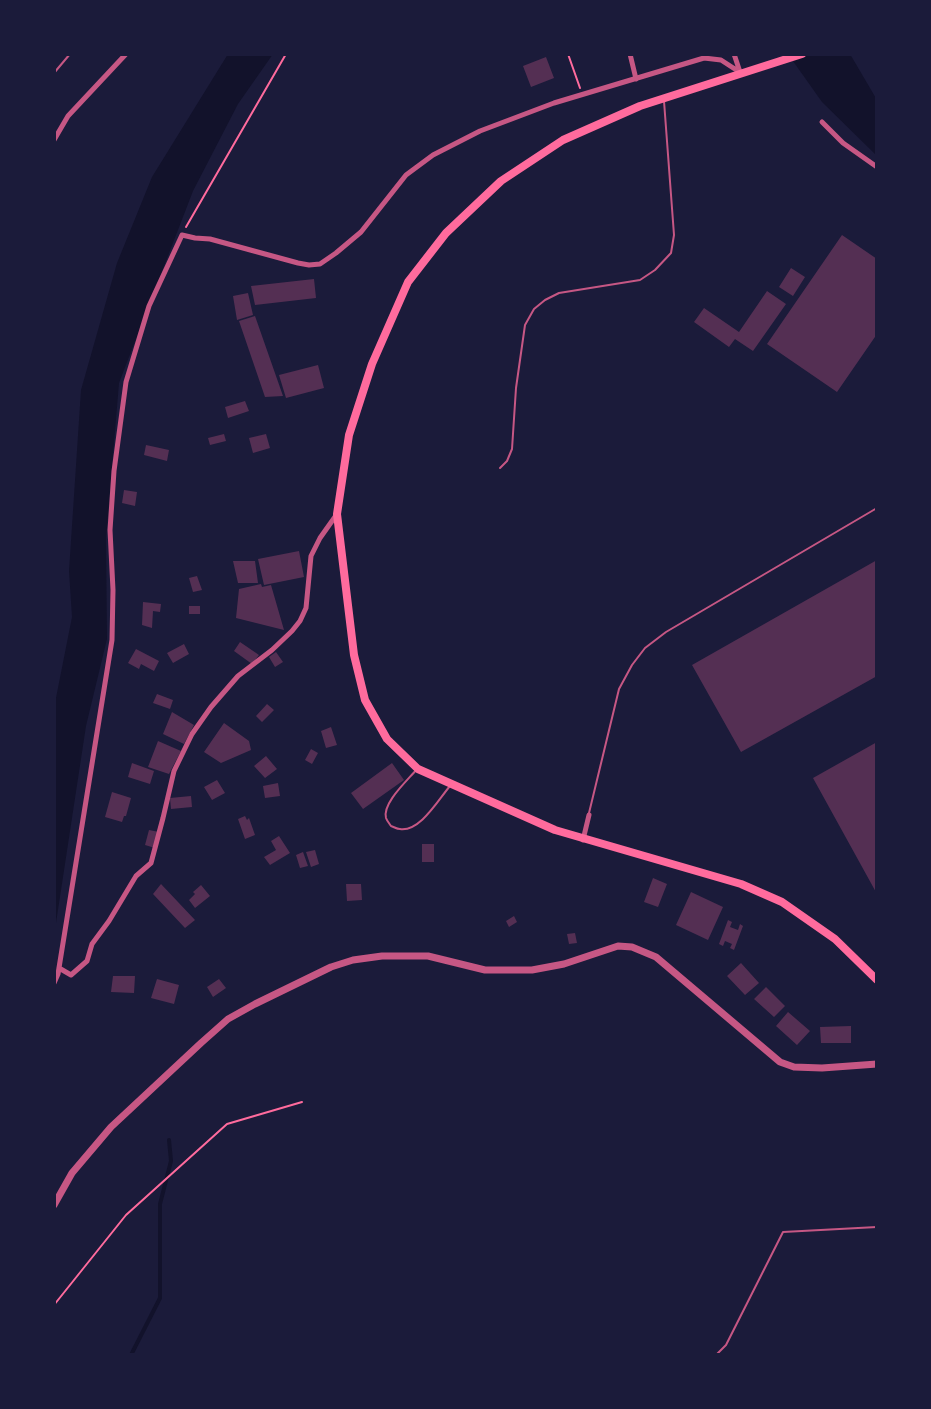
<!DOCTYPE html>
<style>
body{margin:0}
#map{position:relative;width:931px;height:1409px;overflow:hidden;background:#1b1b3a;font-family:Mulish,sans-serif}
canvas{display:block}
.frame{position:absolute;inset:0;border:56px solid #1b1b3a;pointer-events:none}
</style>
<div id="map">
<canvas width="931" height="1409"></canvas>
<div class="frame"></div>
</div>
<script>
const g = document.querySelector('canvas').getContext('2d');
g.lineJoin = 'round';
function fill(path, color) { g.fillStyle = color; g.fill(path, 'evenodd'); }
function stroke(path, color, width, dash) { g.strokeStyle = color; g.lineWidth = width; g.lineCap = dash ? 'butt' : 'round'; g.setLineDash(dash || []); g.stroke(path); }
const water = new Path2D(`
 M 228,54 L 273,54 L 238,104 L 193,191 L 119,383 L 106,539 L 107,639 L 86,726 L 54,936 L 54,708 L 72,617 L 69,571 L 81,390 L 117,263 L 152,177 Z
 M 788,54 L 850,54 L 877,100 L 877,156 L 822,102 Z`);
const stream = new Path2D(`
 M 131,1355 L 160,1298 L 160,1204 L 171,1161 L 169,1140`);
const building = new Path2D(`
 M 546,57 L 554,78 L 531,87 L 523,66 Z
 M 842,235 L 877,259 L 877,334 L 837,392 L 767,344 Z
 M 791,268 L 805,277 L 793,296 L 779,287 Z
 M 314,279 L 316,298 L 255,305 L 251,286 Z
 M 767,291 L 786,304 L 753,351 L 735,339 L 729,347 L 694,322 L 704,308 L 739,332 Z
 M 248,293 L 253,315 L 237,320 L 233,296 Z
 M 255,316 L 283,396 L 265,397 L 239,321 Z
 M 318,365 L 324,388 L 286,398 L 279,375 Z
 M 245,401 L 249,411 L 228,418 L 225,407 Z
 M 224,434 L 226,441 L 210,445 L 208,438 Z
 M 266,434 L 270,448 L 253,453 L 249,438 Z
 M 146,445 L 169,450 L 167,461 L 144,455 Z
 M 124,490 L 137,492 L 135,506 L 122,503 Z
 M 299,551 L 304,577 L 264,585 L 258,559 Z
 M 877,560 L 877,676 L 741,752 L 692,665 Z
 M 233,561 L 255,561 L 258,583 L 238,583 Z
 M 197,576 L 202,590 L 193,592 L 189,578 Z
 M 261,584 L 262,587 L 271,585 L 284,630 L 236,618 L 239,589 Z
 M 143,602 L 161,604 L 160,612 L 153,611 L 152,628 L 142,625 Z
 M 189,606 L 200,606 L 200,614 L 189,614 Z
 M 240,642 L 259,655 L 252,664 L 234,651 Z
 M 184,644 L 189,654 L 173,663 L 167,653 Z
 M 136,649 L 159,661 L 154,671 L 141,664 L 139,669 L 128,663 Z
 M 276,652 L 283,662 L 275,667 L 269,657 Z
 M 157,694 L 173,700 L 170,709 L 153,703 Z
 M 267,704 L 274,710 L 262,722 L 256,716 Z
 M 172,712 L 194,725 L 184,744 L 163,734 Z
 M 224,723 L 249,741 L 251,750 L 221,763 L 204,752 Z
 M 331,727 L 337,745 L 326,748 L 321,731 Z
 M 158,741 L 181,751 L 169,774 L 148,767 Z
 M 877,742 L 877,894 L 813,778 Z
 M 311,749 L 318,753 L 312,764 L 305,760 Z
 M 266,756 L 277,769 L 265,778 L 254,766 Z
 M 132,763 L 154,771 L 150,784 L 128,777 Z
 M 392,763 L 404,780 L 363,809 L 351,793 Z
 M 217,780 L 225,793 L 212,800 L 204,787 Z
 M 278,783 L 280,796 L 265,798 L 263,786 Z
 M 112,792 L 131,798 L 126,816 L 124,816 L 122,822 L 105,817 Z
 M 191,796 L 192,807 L 171,809 L 170,798 Z
 M 245,816 L 247,820 L 249,818 L 255,835 L 245,839 L 238,819 Z
 M 149,830 L 159,832 L 155,848 L 145,845 Z
 M 279,836 L 290,853 L 270,865 L 264,857 L 276,850 L 271,841 Z
 M 422,844 L 434,844 L 434,862 L 422,862 Z
 M 315,850 L 319,864 L 311,867 L 306,852 Z
 M 303,852 L 308,866 L 300,868 L 296,855 Z
 M 653,878 L 667,884 L 658,907 L 644,902 Z
 M 161,884 L 195,920 L 185,928 L 153,894 Z
 M 346,884 L 361,884 L 362,900 L 347,901 Z
 M 201,885 L 210,896 L 195,908 L 189,900 L 195,894 L 193,892 Z
 M 691,892 L 723,907 L 708,940 L 676,925 Z
 M 514,916 L 517,922 L 509,927 L 506,921 Z
 M 728,920 L 732,922 L 730,927 L 738,930 L 740,924 L 743,926 L 734,950 L 730,948 L 732,944 L 725,941 L 723,946 L 719,944 Z
 M 575,933 L 577,943 L 569,944 L 567,934 Z
 M 741,963 L 759,983 L 745,995 L 727,976 Z
 M 113,976 L 135,976 L 134,993 L 111,992 Z
 M 157,979 L 179,985 L 174,1004 L 151,998 Z
 M 219,979 L 226,988 L 213,997 L 207,987 Z
 M 766,987 L 785,1006 L 774,1017 L 754,999 Z
 M 788,1012 L 810,1031 L 797,1045 L 776,1026 Z
 M 851,1026 L 851,1043 L 821,1043 L 820,1027 Z`);
const path = new Path2D(`
 M 568,54 L 580,88
 M 186,227 L 286,54
 M 54,1305 L 126,1215 L 227,1124 L 302,1102`);
const service = new Path2D(`
 M 54,73 L 70,54
 M 500,468 L 507,461 L 512,449 L 516,388 L 525,325 L 534,309 L 545,300 L 559,293 L 640,280 L 655,270 L 671,253 L 674,235 L 664,101
 M 417,769 C 408,780 382,803 386,818 C 387,821 389,823 391,826 C 394,827 397,829 400,829 C 420,832 438,800 450,786
 M 589,813 L 619,689 L 632,665 L 645,648 L 666,632 L 877,508
 M 716,1355 L 726,1345 L 783,1232 L 877,1227`);
const minor = new Path2D(`
 M 630,54 L 636,79
 M 734,54 L 740,72
 M 822,122 L 843,143 L 877,167
 M 54,140 L 68,116 L 126,54
 M 583,840 L 589,815
 M 59,968 L 71,975 L 87,961 L 92,944 L 109,921 L 136,876 L 151,863 L 163,818 L 174,771 L 192,734 L 211,707 L 238,676 L 272,650 L 292,631 L 300,621 L 306,608 L 311,556 L 320,538 L 337,514
 M 54,983 L 58,974 L 112,640 L 113,590 L 110,530 L 114,471 L 126,382 L 149,306 L 182,235 L 195,238 L 210,239 L 298,263 L 309,265 L 320,264 L 336,253 L 361,232 L 406,175 L 433,155 L 480,131 L 554,103 L 704,58 L 721,60 L 741,73`);
const tertiary = new Path2D(`
 M 54,1205 L 72,1173 L 111,1127 L 201,1043 L 228,1019 L 255,1004 L 331,967 L 353,960 L 382,956 L 428,956 L 485,970 L 532,970 L 564,964 L 618,946 L 632,947 L 656,957 L 780,1062 L 794,1067 L 822,1068 L 877,1064`);
const secondary = new Path2D(`
 M 802,54 L 640,106 L 563,140 L 501,181 L 446,233 L 408,282 L 372,364 L 349,435 L 337,514 L 354,655 L 365,700 L 387,739 L 418,769 L 555,830 L 741,884 L 782,902 L 835,939 L 877,980`);
fill(water, '#12122b');
stroke(stream, '#12122b', 4);
fill(building, '#542f53');
stroke(path, '#ff6b9d', 2);
stroke(service, '#c65784', 2);
stroke(minor, '#c65784', 5);
stroke(tertiary, '#c65784', 7);
stroke(secondary, '#ff6b9d', 8);
</script>
